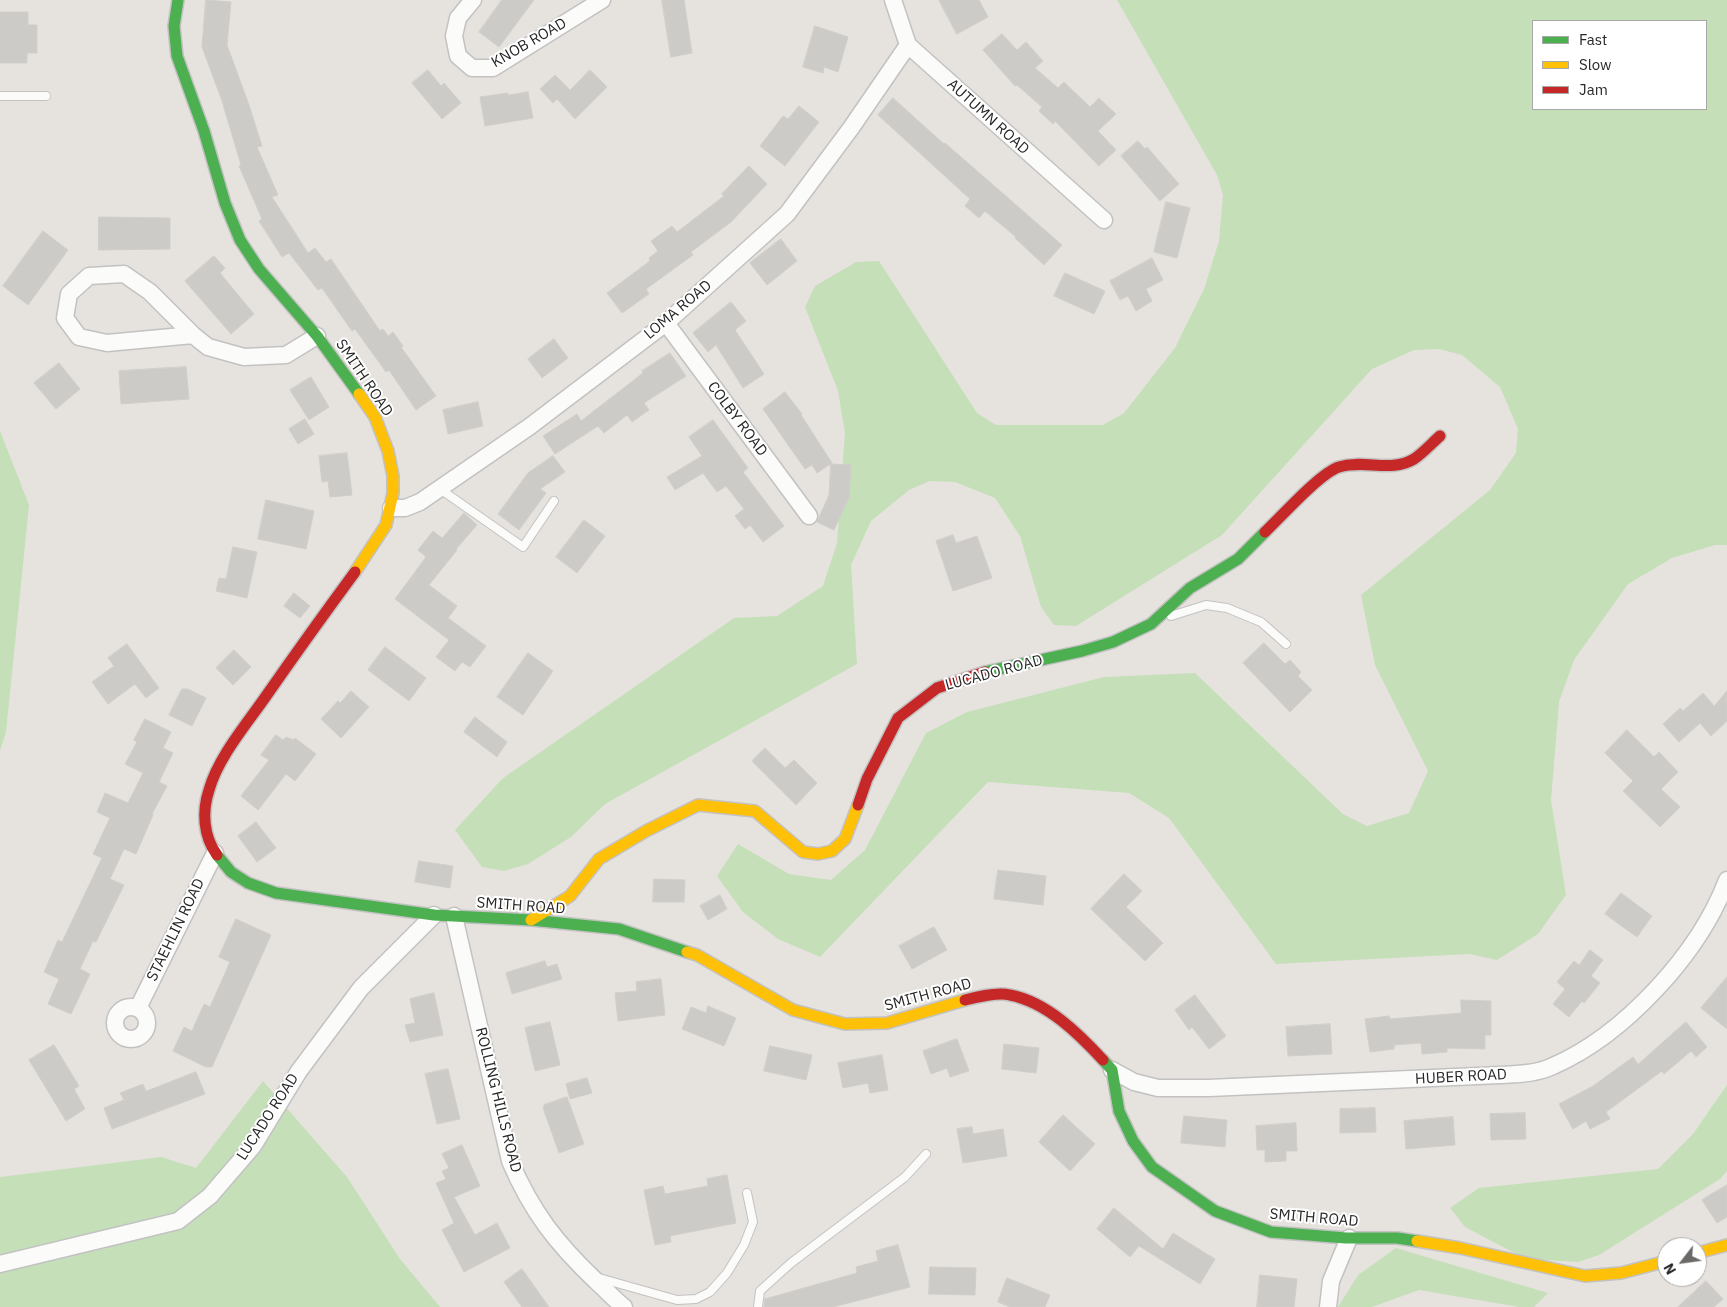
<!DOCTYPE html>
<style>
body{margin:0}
#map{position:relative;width:1727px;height:1307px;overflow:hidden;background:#e6e3de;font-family:"IBM Plex Sans",sans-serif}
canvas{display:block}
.legend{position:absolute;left:1532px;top:20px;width:175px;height:90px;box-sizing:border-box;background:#fff;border:1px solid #a9a9a9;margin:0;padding:6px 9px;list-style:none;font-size:15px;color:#272727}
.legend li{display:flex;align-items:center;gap:10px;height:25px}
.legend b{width:25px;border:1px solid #a9a9a9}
.north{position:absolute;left:1657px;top:1237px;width:50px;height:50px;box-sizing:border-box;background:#fff;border:1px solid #a9a9a9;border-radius:50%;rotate:240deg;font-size:14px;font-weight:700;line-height:20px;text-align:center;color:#272727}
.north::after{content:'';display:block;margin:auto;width:18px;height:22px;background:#6a6967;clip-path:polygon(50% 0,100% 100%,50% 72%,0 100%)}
</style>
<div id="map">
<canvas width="1727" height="1307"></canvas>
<ul class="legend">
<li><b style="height:6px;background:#4caf50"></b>Fast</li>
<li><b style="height:6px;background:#ffc107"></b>Slow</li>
<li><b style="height:6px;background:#c62828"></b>Jam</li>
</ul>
<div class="north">N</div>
</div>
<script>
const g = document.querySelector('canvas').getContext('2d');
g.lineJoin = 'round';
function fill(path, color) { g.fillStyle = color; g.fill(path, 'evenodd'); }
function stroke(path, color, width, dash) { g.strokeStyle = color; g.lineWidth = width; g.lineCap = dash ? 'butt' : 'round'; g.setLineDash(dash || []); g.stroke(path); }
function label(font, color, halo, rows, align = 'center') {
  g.font = font + ' "IBM Plex Sans",sans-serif'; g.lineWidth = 4; g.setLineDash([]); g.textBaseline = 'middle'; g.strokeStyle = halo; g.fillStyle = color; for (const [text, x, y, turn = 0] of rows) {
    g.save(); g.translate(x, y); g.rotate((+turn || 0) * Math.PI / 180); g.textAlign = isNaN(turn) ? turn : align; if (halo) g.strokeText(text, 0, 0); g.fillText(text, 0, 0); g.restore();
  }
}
const green = new Path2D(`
 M 1117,0 L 1727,0 L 1727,545 L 1715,545 L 1672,558 L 1628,584 L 1574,660 L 1559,702 L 1551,800 L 1566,895 L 1538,934 L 1497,960 L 1469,954 L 1276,964 L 1169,818 L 1129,793 L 988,782 L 820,957 L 778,939 L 743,912 L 717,876 L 738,844 L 789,874 L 831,880 L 865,850 L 926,733 L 967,712 L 1104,677 L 1195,673 L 1343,814 L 1367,826 L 1409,813 L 1428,771 L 1375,665 L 1361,595 L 1490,490 L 1516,453 L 1518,429 L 1500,387 L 1462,355 L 1439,349 L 1414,350 L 1372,369 L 1222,535 L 1076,626 L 1054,625 L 1041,607 L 1020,536 L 995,498 L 955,482 L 930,481 L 909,490 L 871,521 L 851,565 L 857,664 L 605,804 L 571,837 L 528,864 L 504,871 L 482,867 L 455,830 L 503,778 L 734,618 L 777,616 L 823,586 L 837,543 L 845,433 L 838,391 L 805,307 L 815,286 L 856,262 L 879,261 L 977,413 L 996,425 L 1103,425 L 1124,413 L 1175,348 L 1204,289 L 1219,241 L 1223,195 L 1217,175 ZM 1533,21 L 1706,21 L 1706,109 L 1533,109 Z
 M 0,431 L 29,505 L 6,732 L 0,751 Z
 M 263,1081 L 347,1177 L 400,1259 L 440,1307 L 0,1307 L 0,1177 L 161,1157 L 196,1168 Z
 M 1727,1085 L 1727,1171 L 1720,1179 L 1599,1255 L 1578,1262 L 1526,1259 L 1465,1227 L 1450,1208 L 1479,1188 L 1658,1169 L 1693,1134 Z
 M 1396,1248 L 1548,1293 L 1534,1307 L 1519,1307 L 1419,1290 L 1372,1307 L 1338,1307 L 1358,1275 Z`);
const building = new Path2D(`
 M 206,0 L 231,2 L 227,45 L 249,105 L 262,146 L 257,147 L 278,195 L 272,197 L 308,253 L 315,248 L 326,262 L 331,259 L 380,331 L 383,329 L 388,336 L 393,332 L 403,346 L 401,347 L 436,396 L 416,410 L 389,370 L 386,372 L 355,329 L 352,331 L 322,288 L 318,290 L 289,253 L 282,257 L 259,221 L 262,219 L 239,166 L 241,165 L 222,101 L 202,47 Z
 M 502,0 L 534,0 L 499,47 L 479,32 Z
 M 662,0 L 684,0 L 692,53 L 671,57 Z
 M 939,0 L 979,0 L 988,17 L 957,34 Z
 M 0,12 L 28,12 L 28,25 L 37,25 L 37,53 L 27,53 L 27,63 L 0,63 Z
 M 815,26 L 848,37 L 838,72 L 824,67 L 823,73 L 803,67 Z
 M 1002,34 L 1017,50 L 1026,42 L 1043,61 L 1035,68 L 1058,88 L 1064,82 L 1090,107 L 1099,98 L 1116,114 L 1098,131 L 1116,150 L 1099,166 L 1055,121 L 1053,124 L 1039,111 L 1042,107 L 1017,85 L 1015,86 L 983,50 Z
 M 428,70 L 441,86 L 444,83 L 461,103 L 442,119 L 412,83 Z
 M 590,70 L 607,87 L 575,119 L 557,99 L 553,103 L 540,89 L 555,75 L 570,90 Z
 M 528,92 L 533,118 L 485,126 L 480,97 L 508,93 L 508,95 Z
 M 893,98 L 944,144 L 945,143 L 1062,245 L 1044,265 L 1015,238 L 1016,237 L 985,211 L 979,218 L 965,206 L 970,199 L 878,115 Z
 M 799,106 L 819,122 L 785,166 L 760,146 L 783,116 L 788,119 Z
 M 1138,141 L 1145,149 L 1147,147 L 1179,184 L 1160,201 L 1121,156 Z
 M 749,166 L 767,184 L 731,222 L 691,252 L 693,255 L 646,289 L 649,294 L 622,313 L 607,293 L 650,261 L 649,258 L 658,251 L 651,241 L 672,226 L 677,232 L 724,196 L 722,194 Z
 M 1166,202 L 1190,208 L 1177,258 L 1154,252 Z
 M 99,217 L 170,218 L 170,249 L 99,250 Z
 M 43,231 L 68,250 L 28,305 L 3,286 Z
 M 781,239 L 797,261 L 767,285 L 750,263 Z
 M 214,256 L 225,268 L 220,273 L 254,314 L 231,334 L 185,281 Z
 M 1152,258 L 1163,280 L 1146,289 L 1152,301 L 1136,311 L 1128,296 L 1120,300 L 1110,281 Z
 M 1065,273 L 1105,291 L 1094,314 L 1054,296 Z
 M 731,302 L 746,321 L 735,330 L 764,374 L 743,388 L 716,345 L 708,352 L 693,333 Z
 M 554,339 L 568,358 L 542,378 L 528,359 Z
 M 670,353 L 686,376 L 644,403 L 649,410 L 632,422 L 627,415 L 604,433 L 598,426 L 555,454 L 543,436 L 577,414 L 581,421 L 643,373 L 642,371 Z
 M 59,363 L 80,389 L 56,409 L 34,383 Z
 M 186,367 L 189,399 L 121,404 L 119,371 Z
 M 311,377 L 329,407 L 309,420 L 290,390 Z
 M 785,392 L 802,414 L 801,415 L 832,463 L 817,473 L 812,465 L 805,469 L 763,409 Z
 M 478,402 L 483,426 L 448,434 L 443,410 Z
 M 305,419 L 314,434 L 298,444 L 289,429 Z
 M 713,420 L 748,468 L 743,472 L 784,526 L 763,542 L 750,525 L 745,529 L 735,516 L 744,509 L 726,486 L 717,492 L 703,473 L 675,490 L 667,477 L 702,456 L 689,437 Z
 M 347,453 L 352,495 L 330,497 L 328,481 L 322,482 L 319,456 Z
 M 553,456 L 565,472 L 540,489 L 546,493 L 519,530 L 498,514 L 528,473 Z
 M 831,464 L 851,465 L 849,497 L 834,530 L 817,522 L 829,495 Z
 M 266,500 L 314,511 L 306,549 L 258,539 Z
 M 464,513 L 477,525 L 456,549 L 457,550 L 429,585 L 457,606 L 448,618 L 486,646 L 470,667 L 462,662 L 455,671 L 436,657 L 449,640 L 395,599 L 426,557 L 418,550 L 433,531 L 442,538 Z
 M 584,520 L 605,536 L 577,573 L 556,557 Z
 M 953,535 L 956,543 L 977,536 L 992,578 L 953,591 L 936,541 Z
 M 233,547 L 257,552 L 247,598 L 216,591 L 219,578 L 226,579 Z
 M 294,593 L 310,606 L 300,618 L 284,606 Z
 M 1264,643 L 1285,664 L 1290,660 L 1301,672 L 1298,676 L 1312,690 L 1290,712 L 1243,663 Z
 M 127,644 L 159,688 L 146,698 L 135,684 L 108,704 L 92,682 L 114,666 L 108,658 Z
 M 385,647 L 426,678 L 409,701 L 368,670 Z
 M 234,650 L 251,667 L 233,685 L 216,668 Z
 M 528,653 L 553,671 L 523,715 L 497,697 Z
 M 182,689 L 188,689 L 206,698 L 192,726 L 169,715 Z
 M 351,691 L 369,707 L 341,738 L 321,719 L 338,701 L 340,703 Z
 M 1727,691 L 1727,721 L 1711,736 L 1700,723 L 1679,742 L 1663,724 L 1680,708 L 1683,711 L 1703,693 L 1714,706 Z
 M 475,717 L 507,742 L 497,757 L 464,732 Z
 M 145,719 L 171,732 L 163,748 L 173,753 L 159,782 L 167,786 L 152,814 L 153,815 L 136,854 L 124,849 L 110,879 L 124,885 L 96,942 L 93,941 L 80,969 L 90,974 L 71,1014 L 48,1004 L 59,979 L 44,972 L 58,940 L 62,942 L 102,858 L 93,854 L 110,818 L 97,812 L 105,793 L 128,803 L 143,773 L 125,764 L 137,742 L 134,740 Z
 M 1627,730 L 1654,757 L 1659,752 L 1678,772 L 1661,789 L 1680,807 L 1660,827 L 1623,791 L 1633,781 L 1605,753 Z
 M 276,735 L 283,740 L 286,737 L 294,740 L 295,738 L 316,754 L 295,781 L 286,774 L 258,810 L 241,796 L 269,760 L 261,755 Z
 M 765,748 L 785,768 L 794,760 L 817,783 L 796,805 L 752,761 Z
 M 256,822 L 276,848 L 257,862 L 238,836 Z
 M 419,861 L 453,866 L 450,888 L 415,882 Z
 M 998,870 L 1046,876 L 1043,905 L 994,899 Z
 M 1124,874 L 1142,891 L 1126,907 L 1163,943 L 1145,961 L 1091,909 Z
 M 654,879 L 685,880 L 684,902 L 653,902 Z
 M 1621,893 L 1652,916 L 1637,937 L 1605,914 Z
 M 720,895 L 727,909 L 708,920 L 700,906 Z
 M 236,919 L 271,935 L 212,1067 L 206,1067 L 173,1051 L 184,1027 L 192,1031 L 204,1004 L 210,1007 L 230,962 L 219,957 Z
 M 934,927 L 947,950 L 912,969 L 899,946 Z
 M 1590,950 L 1603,960 L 1591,976 L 1600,983 L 1584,1003 L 1582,1001 L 1569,1017 L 1553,1004 L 1565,989 L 1557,982 L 1574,961 L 1579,965 Z
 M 545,961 L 547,967 L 557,964 L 562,979 L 512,994 L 506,973 Z
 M 1727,977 L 1727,1029 L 1701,1008 Z
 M 661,979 L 665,1015 L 618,1021 L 615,993 L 637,991 L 636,982 Z
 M 434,993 L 443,1035 L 410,1042 L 405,1025 L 415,1023 L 410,999 Z
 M 1195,995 L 1226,1036 L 1209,1049 L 1192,1027 L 1189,1030 L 1175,1010 Z
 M 1461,1000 L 1491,1001 L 1491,1035 L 1485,1035 L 1485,1049 L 1447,1048 L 1447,1052 L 1422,1054 L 1421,1043 L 1394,1045 L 1394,1049 L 1370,1052 L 1365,1019 L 1389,1016 L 1390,1019 L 1461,1013 Z
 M 708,1006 L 736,1018 L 724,1046 L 682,1029 L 691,1007 L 706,1013 Z
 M 550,1022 L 560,1065 L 535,1071 L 525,1028 Z
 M 1686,1022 L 1707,1047 L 1696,1057 L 1691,1051 L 1664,1074 L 1662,1071 L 1606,1112 L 1610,1119 L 1590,1129 L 1586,1121 L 1573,1129 L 1559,1104 L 1593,1086 L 1633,1057 L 1638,1064 Z
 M 1330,1024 L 1332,1054 L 1288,1056 L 1286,1027 Z
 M 957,1039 L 969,1071 L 950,1077 L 947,1068 L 931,1074 L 923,1051 Z
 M 1004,1044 L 1039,1048 L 1036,1073 L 1002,1069 Z
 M 54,1045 L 79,1086 L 74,1089 L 85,1109 L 66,1121 L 29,1060 Z
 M 770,1046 L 812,1055 L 806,1080 L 764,1071 Z
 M 882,1055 L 888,1090 L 870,1093 L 868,1083 L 843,1088 L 838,1063 Z
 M 448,1069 L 460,1119 L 437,1124 L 425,1074 Z
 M 196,1072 L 205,1094 L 112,1129 L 104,1108 L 124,1100 L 120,1093 L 143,1084 L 146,1091 Z
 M 587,1078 L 592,1093 L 570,1099 L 566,1084 Z
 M 567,1097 L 584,1144 L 559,1153 L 543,1108 L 544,1107 L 544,1105 Z
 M 1375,1108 L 1376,1132 L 1340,1133 L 1340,1109 Z
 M 1525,1113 L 1526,1139 L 1491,1140 L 1490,1114 Z
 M 1063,1115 L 1095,1144 L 1070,1171 L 1039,1142 Z
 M 1184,1116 L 1227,1120 L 1225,1147 L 1181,1143 Z
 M 1453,1117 L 1455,1145 L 1406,1149 L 1404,1121 Z
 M 1296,1123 L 1297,1151 L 1286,1151 L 1286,1161 L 1265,1162 L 1265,1150 L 1257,1150 L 1256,1126 Z
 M 972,1127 L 973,1134 L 1003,1129 L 1007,1156 L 963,1163 L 957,1129 Z
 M 462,1145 L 480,1186 L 454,1197 L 475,1235 L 497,1223 L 510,1248 L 464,1272 L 442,1230 L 454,1223 L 436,1183 L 446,1179 L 442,1171 L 449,1168 L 442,1154 Z
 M 727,1175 L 736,1223 L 670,1236 L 671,1242 L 655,1245 L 644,1190 L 663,1186 L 665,1194 L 708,1186 L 707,1179 Z
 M 1727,1185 L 1727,1217 L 1717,1223 L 1702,1200 Z
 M 1114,1208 L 1163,1249 L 1173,1233 L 1215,1259 L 1200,1284 L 1139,1246 L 1130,1257 L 1097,1229 Z
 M 898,1245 L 910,1287 L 833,1307 L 764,1307 L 765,1299 L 857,1273 L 856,1267 L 878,1261 L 876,1251 Z
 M 930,1267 L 976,1268 L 975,1295 L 929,1294 Z
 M 522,1269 L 549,1307 L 522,1307 L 504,1282 Z
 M 1260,1275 L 1297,1279 L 1294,1307 L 1257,1307 Z
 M 1007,1278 L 1050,1295 L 1045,1307 L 1010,1307 L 998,1302 Z
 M 1706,1281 L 1723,1299 L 1714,1307 L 1678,1307 Z`);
const lane = new Path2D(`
 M 0,96 L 46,96
 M 440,489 L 523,547 L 554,501
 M 1171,616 L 1206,605 L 1227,608 L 1261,622 L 1286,644
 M 599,1278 L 677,1300 L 696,1299 L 710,1292 L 727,1273 L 744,1245 L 753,1222 L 747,1193
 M 758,1307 L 760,1291 L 791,1263 L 905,1177 L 926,1154`);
const street = new Path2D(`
 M 473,0 L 458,18 L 454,36 L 458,56 L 472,68 L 493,68 L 602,0
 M 893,0 L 908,45 L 1104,220
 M 124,274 L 150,292 L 193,335 L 107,343 L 79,337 L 65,318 L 69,294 L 89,276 Z
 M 666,323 L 809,516
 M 193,335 L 208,347 L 244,357 L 286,355 L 317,336
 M 391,508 L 405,508 L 420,502 L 529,427 L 666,323 L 787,214 L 851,128 L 908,45
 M 454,916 L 510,1161 C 532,1212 556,1243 596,1281 C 606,1290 614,1299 624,1307
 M115 1023a16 16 0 1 1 32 0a16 16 0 1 1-32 0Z
 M 138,1008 L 215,853
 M 1112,1070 L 1134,1082 L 1158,1088 L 1209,1088 L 1500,1075 C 1518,1074 1536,1074 1553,1066 C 1624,1035 1699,954 1727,880
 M 0,1264 L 178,1221 L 210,1196 L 253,1146 L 299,1071 L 361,988 L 434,915
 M 1328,1307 L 1331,1281 L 1349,1238`);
const fast = new Path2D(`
 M 178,0 L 174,26 L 177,56 L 204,131 L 225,203 L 240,240 L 259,269 L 317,336 L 359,394
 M 985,672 L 1082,651 L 1113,642 L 1151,624 L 1190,588 L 1238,559 L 1265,532
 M 217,855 L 231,872 L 248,883 L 276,893 L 434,915 L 531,920 L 619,929 L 687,952
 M 1103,1060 L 1112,1070 L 1119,1111 L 1133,1141 L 1152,1167 L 1215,1211 L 1271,1232 L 1346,1238 L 1397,1238 L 1417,1241`);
const slow = new Path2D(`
 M 355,572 L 386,525 L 393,493 L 393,476 L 388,451 L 375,417 L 359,394
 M 531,920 L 570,896 L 599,859 L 646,831 L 698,805 L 755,811 L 803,852 L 818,854 L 832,851 L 845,839 L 858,805
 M 687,952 L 697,955 L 793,1010 L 845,1024 L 887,1023 L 965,1000
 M 1417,1241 L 1460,1248 L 1585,1276 L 1621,1273 L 1667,1261
 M 1697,1253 L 1727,1245`);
const jam = new Path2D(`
 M 1265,532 C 1282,516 1320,473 1339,467 C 1364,459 1391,473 1414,459 C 1423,453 1432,443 1440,436
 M 858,805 L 867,779 L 898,718 L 937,688 L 985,672
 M 217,855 C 203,836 202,811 209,790 C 218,758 245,726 264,699 C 294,656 324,614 355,572
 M 965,1000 C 976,997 999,992 1010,995 C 1047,1002 1079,1034 1103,1060`);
const streetNames = [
 ["KNOB ROAD",529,43,-30],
 ["AUTUMN ROAD",988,117,42],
 ["LOMA ROAD",678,310,-40],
 ["SMITH ROAD",364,378,56],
 ["COLBY ROAD",737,419,53],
 ["LUCADO ROAD",994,673,-15],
 ["SMITH ROAD",521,906,4],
 ["STAEHLIN ROAD",176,930,-64],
 ["SMITH ROAD",928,995,-15],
 ["HUBER ROAD",1461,1077,-3],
 ["ROLLING HILLS ROAD",498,1100,76],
 ["LUCADO ROAD",268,1117,-57],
 ["SMITH ROAD",1314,1218,5]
];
fill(green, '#c5dfb9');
fill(building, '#cdcbc7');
stroke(building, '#d1ceca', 1);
stroke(lane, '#c3c2c3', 10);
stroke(street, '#c3c2c3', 19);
stroke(fast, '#c3c2c3', 14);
stroke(slow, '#c3c2c3', 14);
stroke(jam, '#c3c2c3', 14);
stroke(lane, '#fbfbfa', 8);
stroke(street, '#fbfbfa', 16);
stroke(fast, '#4caf50', 11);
stroke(slow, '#ffc107', 11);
stroke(jam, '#c62828', 11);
label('15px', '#272727', '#fff', streetNames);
</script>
